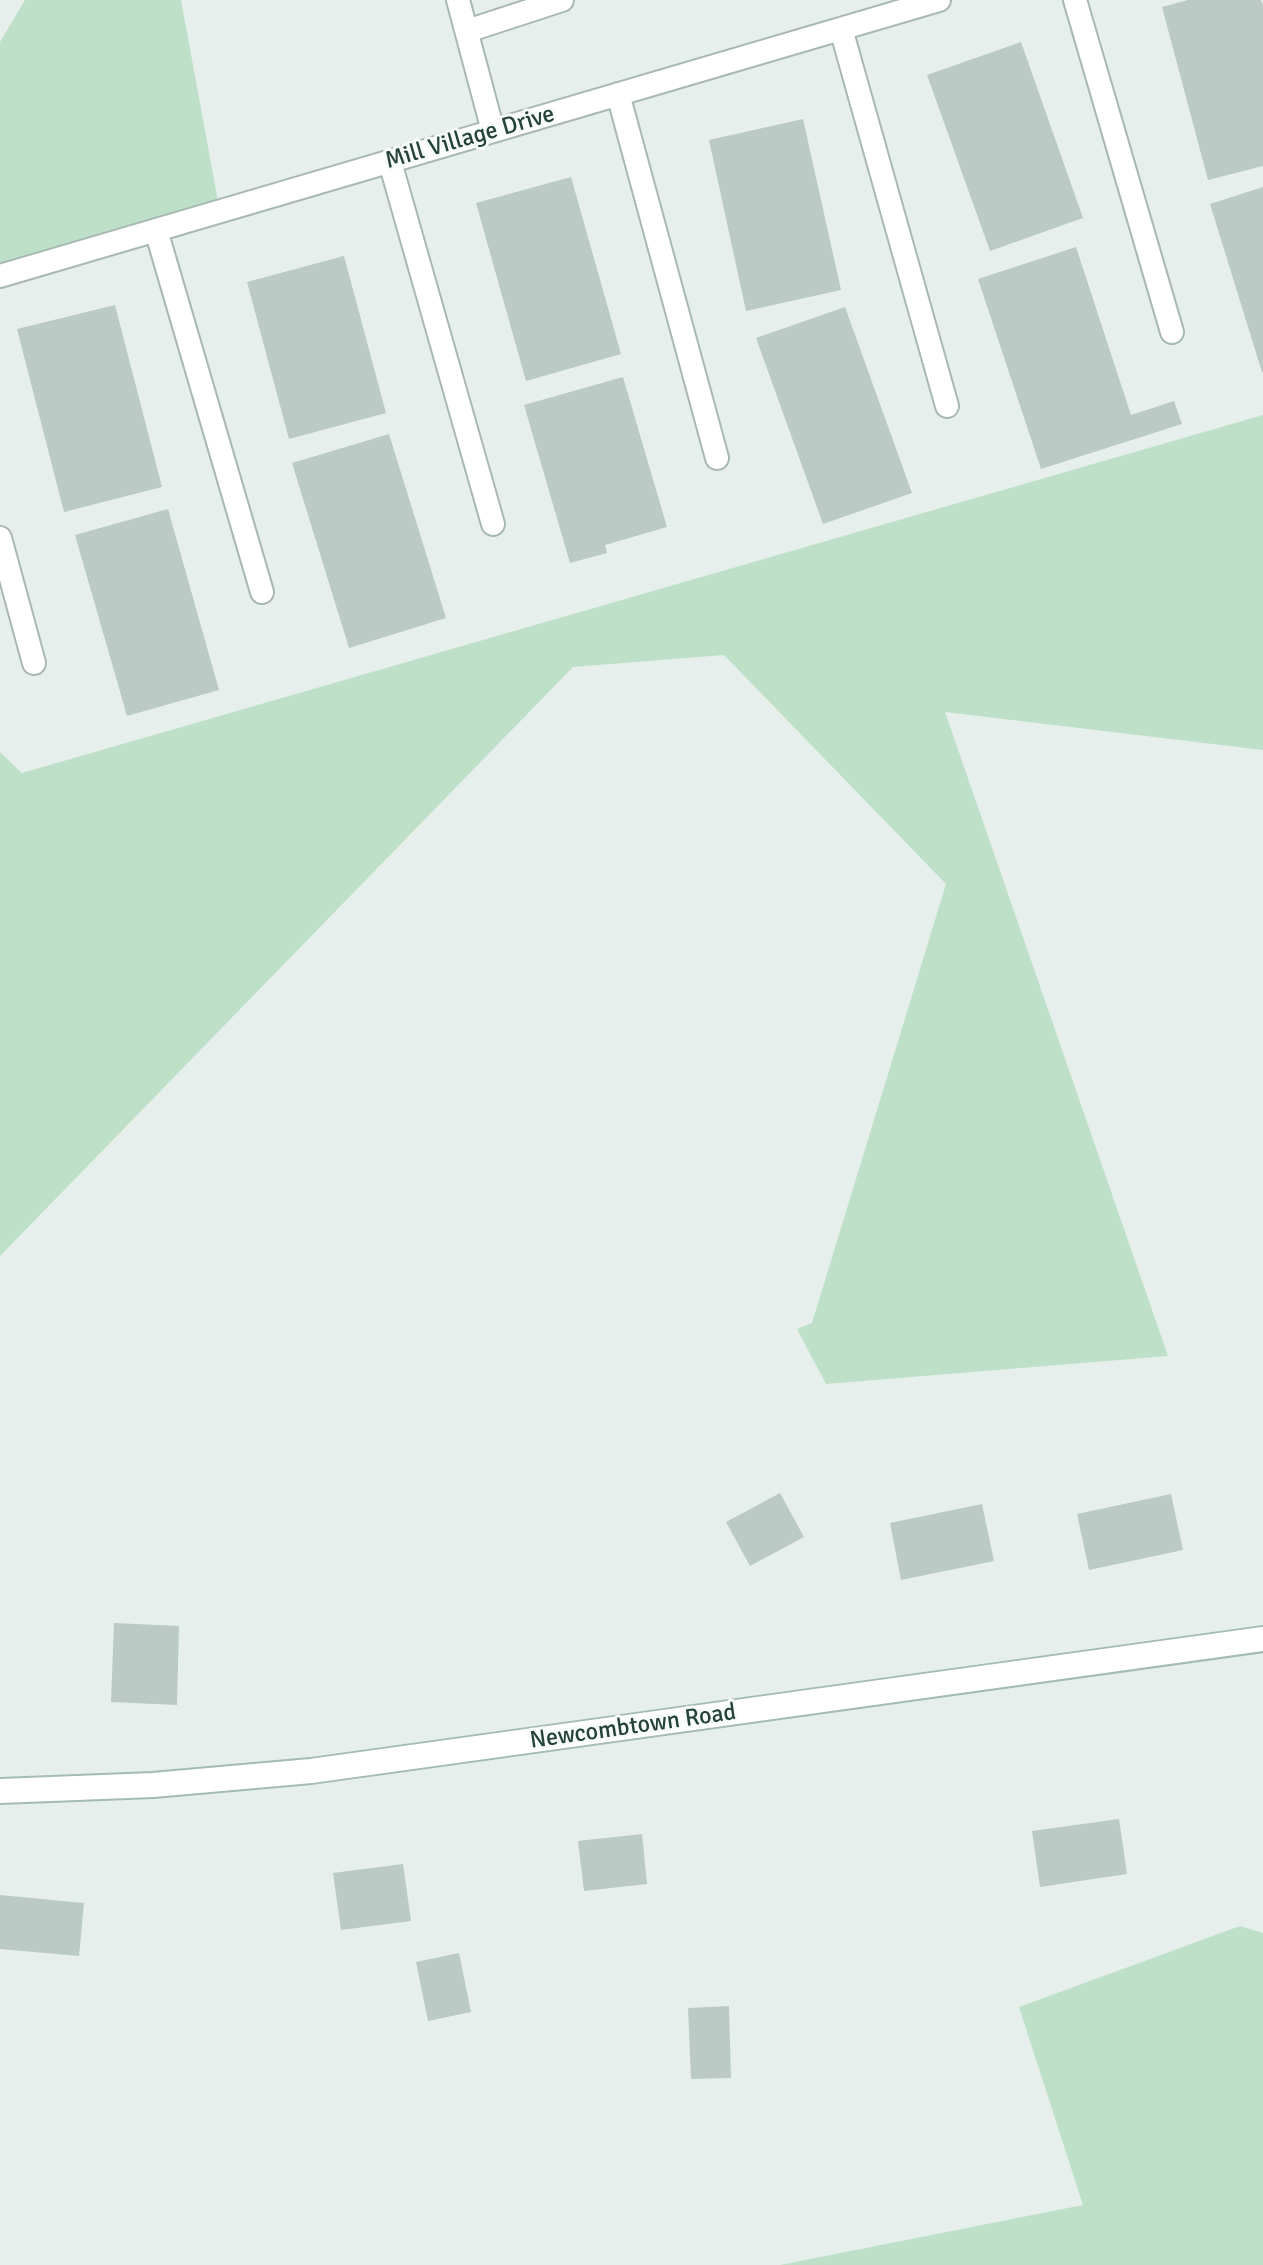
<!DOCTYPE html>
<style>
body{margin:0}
canvas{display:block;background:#e6efeb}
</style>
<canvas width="1263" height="2265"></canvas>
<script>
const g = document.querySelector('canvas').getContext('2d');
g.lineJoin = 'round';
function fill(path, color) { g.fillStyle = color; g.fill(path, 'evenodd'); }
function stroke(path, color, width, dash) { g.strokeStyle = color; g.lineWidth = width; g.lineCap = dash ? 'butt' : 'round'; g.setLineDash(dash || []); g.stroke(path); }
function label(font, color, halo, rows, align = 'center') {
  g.font = font + ' Signika,sans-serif'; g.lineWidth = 6; g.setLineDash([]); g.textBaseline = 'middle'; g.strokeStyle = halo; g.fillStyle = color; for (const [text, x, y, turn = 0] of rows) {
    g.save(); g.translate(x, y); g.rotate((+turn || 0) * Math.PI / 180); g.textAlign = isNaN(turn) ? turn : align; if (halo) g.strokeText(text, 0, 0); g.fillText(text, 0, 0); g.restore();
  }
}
const green = new Path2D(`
 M 25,0 L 181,0 L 220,212 L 0,274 L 0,42 Z
 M 1263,415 L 1263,750 L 945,712 L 1168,1356 L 826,1384 L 797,1329 L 812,1323 L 946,884 L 724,655 L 573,667 L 0,1256 L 0,752 L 22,773 Z
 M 1240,1926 L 1263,1933 L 1263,2265 L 780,2265 L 1083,2205 L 1019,2007 Z`);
const building = new Path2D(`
 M 1188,0 L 1261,0 L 1263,6 L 1263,166 L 1208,180 L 1162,7 Z
 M 1021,42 L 1083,218 L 990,251 L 927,75 Z
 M 803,119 L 841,290 L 746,311 L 709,140 Z
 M 571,177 L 621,354 L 526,381 L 476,203 Z
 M 1263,187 L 1263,372 L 1262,372 L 1210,204 Z
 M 1076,247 L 1131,415 L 1174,401 L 1182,424 L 1041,469 L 978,279 Z
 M 344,256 L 386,413 L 289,439 L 247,282 Z
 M 115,305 L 162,487 L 64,512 L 17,329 Z
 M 845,307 L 912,493 L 823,524 L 756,338 Z
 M 623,377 L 667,527 L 605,545 L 607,553 L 570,563 L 524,405 Z
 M 389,434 L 446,618 L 349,648 L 292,463 Z
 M 168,509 L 219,690 L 127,716 L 75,535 Z
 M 780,1493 L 804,1537 L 750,1566 L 726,1522 Z
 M 1171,1494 L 1183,1550 L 1089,1570 L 1077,1514 Z
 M 982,1504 L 994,1561 L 901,1580 L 890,1523 Z
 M 114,1623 L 179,1626 L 177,1705 L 111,1702 Z
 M 1119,1819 L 1127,1874 L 1040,1887 L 1032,1831 Z
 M 642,1834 L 647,1884 L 584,1891 L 578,1841 Z
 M 403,1864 L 411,1921 L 341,1930 L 333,1873 Z
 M 0,1895 L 84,1903 L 79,1956 L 0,1949 Z
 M 459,1953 L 471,2012 L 428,2021 L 416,1962 Z
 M 729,2006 L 731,2078 L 691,2079 L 688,2008 Z`);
const lane = new Path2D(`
 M 458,0 L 493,131
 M 1075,0 L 1172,332
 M 841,29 L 947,406
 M 467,31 L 562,0
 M 618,94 L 717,458
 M 390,162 L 493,524
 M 156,230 L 262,592
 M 0,276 L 939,0
 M 0,538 L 34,663`);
const secondary = new Path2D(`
 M 0,1791 L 153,1785 L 311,1771 L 1263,1639`);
const streetNames = [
 ["Mill Village Drive",470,138,-16],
 ["Newcombtown Road",633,1727,-8]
];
fill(green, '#bfe0c8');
fill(building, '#bbcac4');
stroke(lane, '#a8b8b2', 26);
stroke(secondary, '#a4bbb3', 28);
stroke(lane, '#fff', 22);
stroke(secondary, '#fff', 24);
label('24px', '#24423a', '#f7fbf9', streetNames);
</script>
